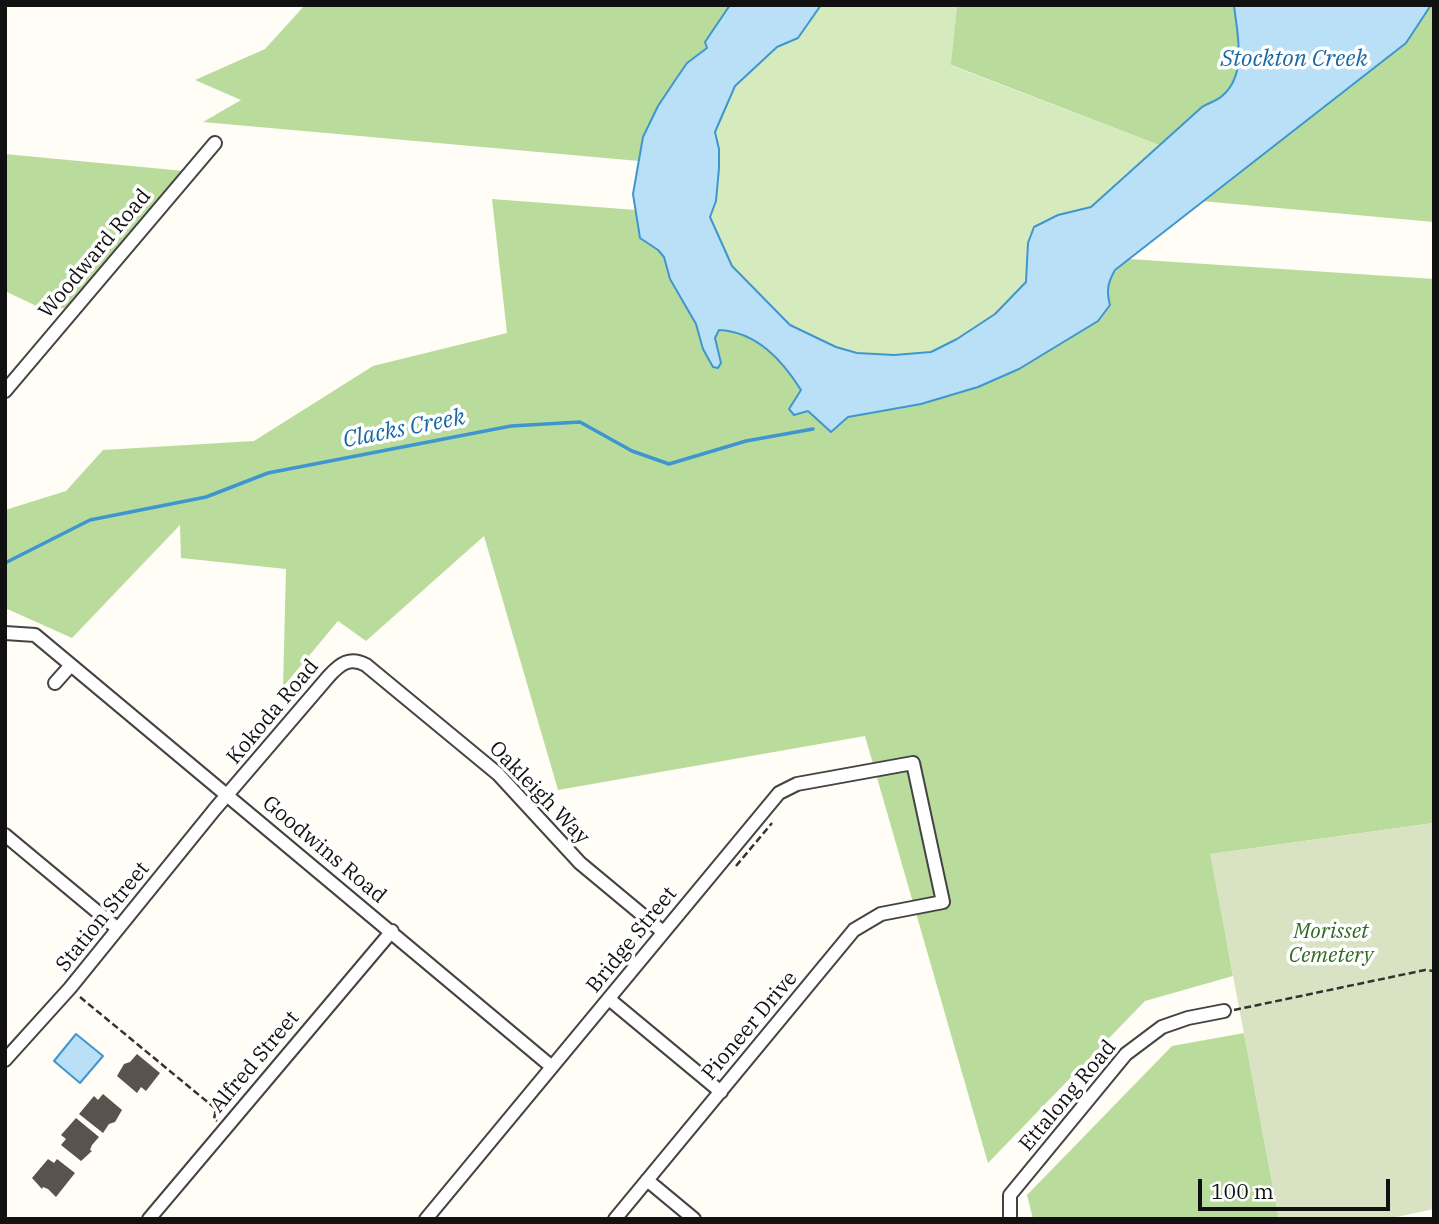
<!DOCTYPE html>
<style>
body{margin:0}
#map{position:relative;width:1439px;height:1224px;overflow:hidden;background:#fffdf5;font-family:"IBM Plex Serif",serif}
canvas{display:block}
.frame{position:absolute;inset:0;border:7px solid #111;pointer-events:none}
.scale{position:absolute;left:1198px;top:1179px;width:192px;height:32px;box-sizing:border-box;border:4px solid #111;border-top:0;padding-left:9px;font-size:21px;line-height:24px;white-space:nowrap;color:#111;-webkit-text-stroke:5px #fff;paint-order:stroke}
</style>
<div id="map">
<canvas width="1439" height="1224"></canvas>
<div class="frame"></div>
<div class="scale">100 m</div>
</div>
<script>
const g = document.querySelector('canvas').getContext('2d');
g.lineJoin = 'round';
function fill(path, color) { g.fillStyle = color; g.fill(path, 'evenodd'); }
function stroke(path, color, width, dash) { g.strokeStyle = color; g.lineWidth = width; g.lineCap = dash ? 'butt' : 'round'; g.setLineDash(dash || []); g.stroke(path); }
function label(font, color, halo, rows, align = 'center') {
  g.font = font + ' "IBM Plex Serif",serif'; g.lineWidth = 7; g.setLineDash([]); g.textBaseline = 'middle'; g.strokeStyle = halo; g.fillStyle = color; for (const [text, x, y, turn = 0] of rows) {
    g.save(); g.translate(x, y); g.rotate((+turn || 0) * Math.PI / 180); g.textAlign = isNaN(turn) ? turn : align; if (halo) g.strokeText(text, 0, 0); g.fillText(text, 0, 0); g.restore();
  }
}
const green = new Path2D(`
 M 821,5 L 957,5 L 952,66 L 1159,145 L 1091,207 L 1058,215 L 1028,243 L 1026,282 L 995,314 L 957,339 L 931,352 L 894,355 L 857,353 L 836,347 L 791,325 L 732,266 L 710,217 L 716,201 L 719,168 L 719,149 L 715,132 L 735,86 L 777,47 L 798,38 Z`);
const forest = new Path2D(`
 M 305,5 L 730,5 L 706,42 L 707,48 L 687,64 L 643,137 L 639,161 L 203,122 L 241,100 L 195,80 L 265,49 Z
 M 957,5 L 1234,5 L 1240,55 L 1234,82 L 1222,96 L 1202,107 L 1159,145 L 951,65 Z
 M 1431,5 L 1434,5 L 1434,222 L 1201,201 L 1406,43 Z
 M 5,154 L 184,171 L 65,308 L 47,311 L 5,291 Z
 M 492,199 L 636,210 L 640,238 L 658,250 L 664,257 L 670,279 L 696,324 L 700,335 L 719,352 L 715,338 L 719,330 C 757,333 782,360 801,391 L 789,409 L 794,415 L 808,411 L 831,432 L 848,417 L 921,404 L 978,387 L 1019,369 L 1110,305 C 1104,283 1112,272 1129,259 L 1434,279 L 1434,823 L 1211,854 L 1233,976 L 1145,1001 L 988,1163 L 865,736 L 558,790 L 484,536 L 366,641 L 338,621 L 283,687 L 286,569 L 181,558 L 180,525 L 72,638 L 5,608 L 5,510 L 66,491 L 103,450 L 254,441 L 373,366 L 507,333 Z
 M 1244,1033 L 1279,1219 L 1033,1219 L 1027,1195 L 1172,1046 Z`);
const cemetery = new Path2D(`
 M 1434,823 L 1434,1209 L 1387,1219 L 1279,1219 L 1210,854 Z`);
const water = new Path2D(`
 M 730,5 L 821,5 L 798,38 L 777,47 L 735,86 L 715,132 L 719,149 L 719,168 L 716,201 L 710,217 L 732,266 L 790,325 L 836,347 L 857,353 L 894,355 L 931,352 L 957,339 L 995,314 L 1026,282 L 1028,243 L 1034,227 L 1058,215 L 1091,207 L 1202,107 C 1208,103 1217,101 1222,96 C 1248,74 1237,34 1234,5 L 1431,5 L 1406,43 L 1115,270 C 1108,282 1106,291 1110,305 L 1098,321 L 1019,369 L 978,387 L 921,404 L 848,417 L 831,432 L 808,411 L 794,415 L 789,409 L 801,390 C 782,360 757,332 719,330 L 715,338 L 721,363 L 718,368 L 713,367 L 703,349 L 696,324 L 670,279 L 664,257 L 658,250 L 640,238 L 633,194 L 643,137 L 658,106 L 676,79 L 687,63 L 707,48 L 705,42 Z
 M 76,1034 L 103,1056 L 80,1083 L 54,1061 Z`);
const stream = new Path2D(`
 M 5,563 L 90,520 L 206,497 L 268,473 L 511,426 L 580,422 L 632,451 L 669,464 L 746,441 L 813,429`);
const building = new Path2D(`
 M 137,1054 L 160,1073 L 146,1091 L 141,1087 L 137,1093 L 117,1076 L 124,1064 L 130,1062 Z
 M 103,1094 L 122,1110 L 115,1122 L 109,1124 L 103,1133 L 79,1114 L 94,1096 L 98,1100 Z
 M 76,1118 L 99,1137 L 92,1145 L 90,1150 L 92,1151 L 81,1161 L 61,1145 L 66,1139 L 61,1135 Z
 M 48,1159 L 54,1163 L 57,1159 L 75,1173 L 56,1197 L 48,1189 L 43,1187 L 42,1189 L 32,1178 Z`);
const path = new Path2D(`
 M 736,866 L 772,823
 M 111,906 L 129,895
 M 638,927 L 639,941
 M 80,997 L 216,1109 L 214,1119 L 217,1121
 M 1234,1010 L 1425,970 L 1434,971`);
const street = new Path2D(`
 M 5,391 L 215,143
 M 5,633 L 35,635 L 71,665
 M 55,683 L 71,665 L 552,1067
 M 5,835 L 118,929
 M 609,999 L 721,1092
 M 5,1060 L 70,988 L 215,809 L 329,676 C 340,664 350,656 366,665 L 498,774 L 580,863 L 663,932
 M 647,1180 L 694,1219
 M 149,1219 L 392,931
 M 426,1219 L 779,793 L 797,784 L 913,763 L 943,902 L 881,914 L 854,930 L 615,1219
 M 1010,1219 L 1010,1195 L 1126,1054 L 1162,1027 L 1188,1018 L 1224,1011`);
const streetNames = [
 ["Woodward Road",95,254,-50],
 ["Kokoda Road",273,712,-50],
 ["Oakleigh Way",539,793,46],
 ["Goodwins Road",324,850,40],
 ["Station Street",103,917,-51],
 ["Bridge Street",632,940,-51],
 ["Pioneer Drive",750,1026,-50],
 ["Alfred Street",255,1062,-50],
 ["Ettalong Road",1068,1096,-50]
];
const parkNames = [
 ["Morisset",1331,932],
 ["Cemetery",1331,956]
];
const waterNames = [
 ["Stockton Creek",1294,59],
 ["Clacks Creek",404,429,-11]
];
fill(green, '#d5ebbd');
fill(forest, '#b9dc9c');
fill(cemetery, '#d9e3c4');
fill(water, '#b9e0f7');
stroke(water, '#3f96cf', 2);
stroke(stream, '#3f96cf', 3.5);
fill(building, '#5a524d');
stroke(street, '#444', 16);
stroke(path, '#333', 2.5, [7, 3.5]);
stroke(street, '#fff', 12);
label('21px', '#111', '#fff', streetNames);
label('italic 21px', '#2f6b1f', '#fff', parkNames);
label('italic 23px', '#1768a6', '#fff', waterNames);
</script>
